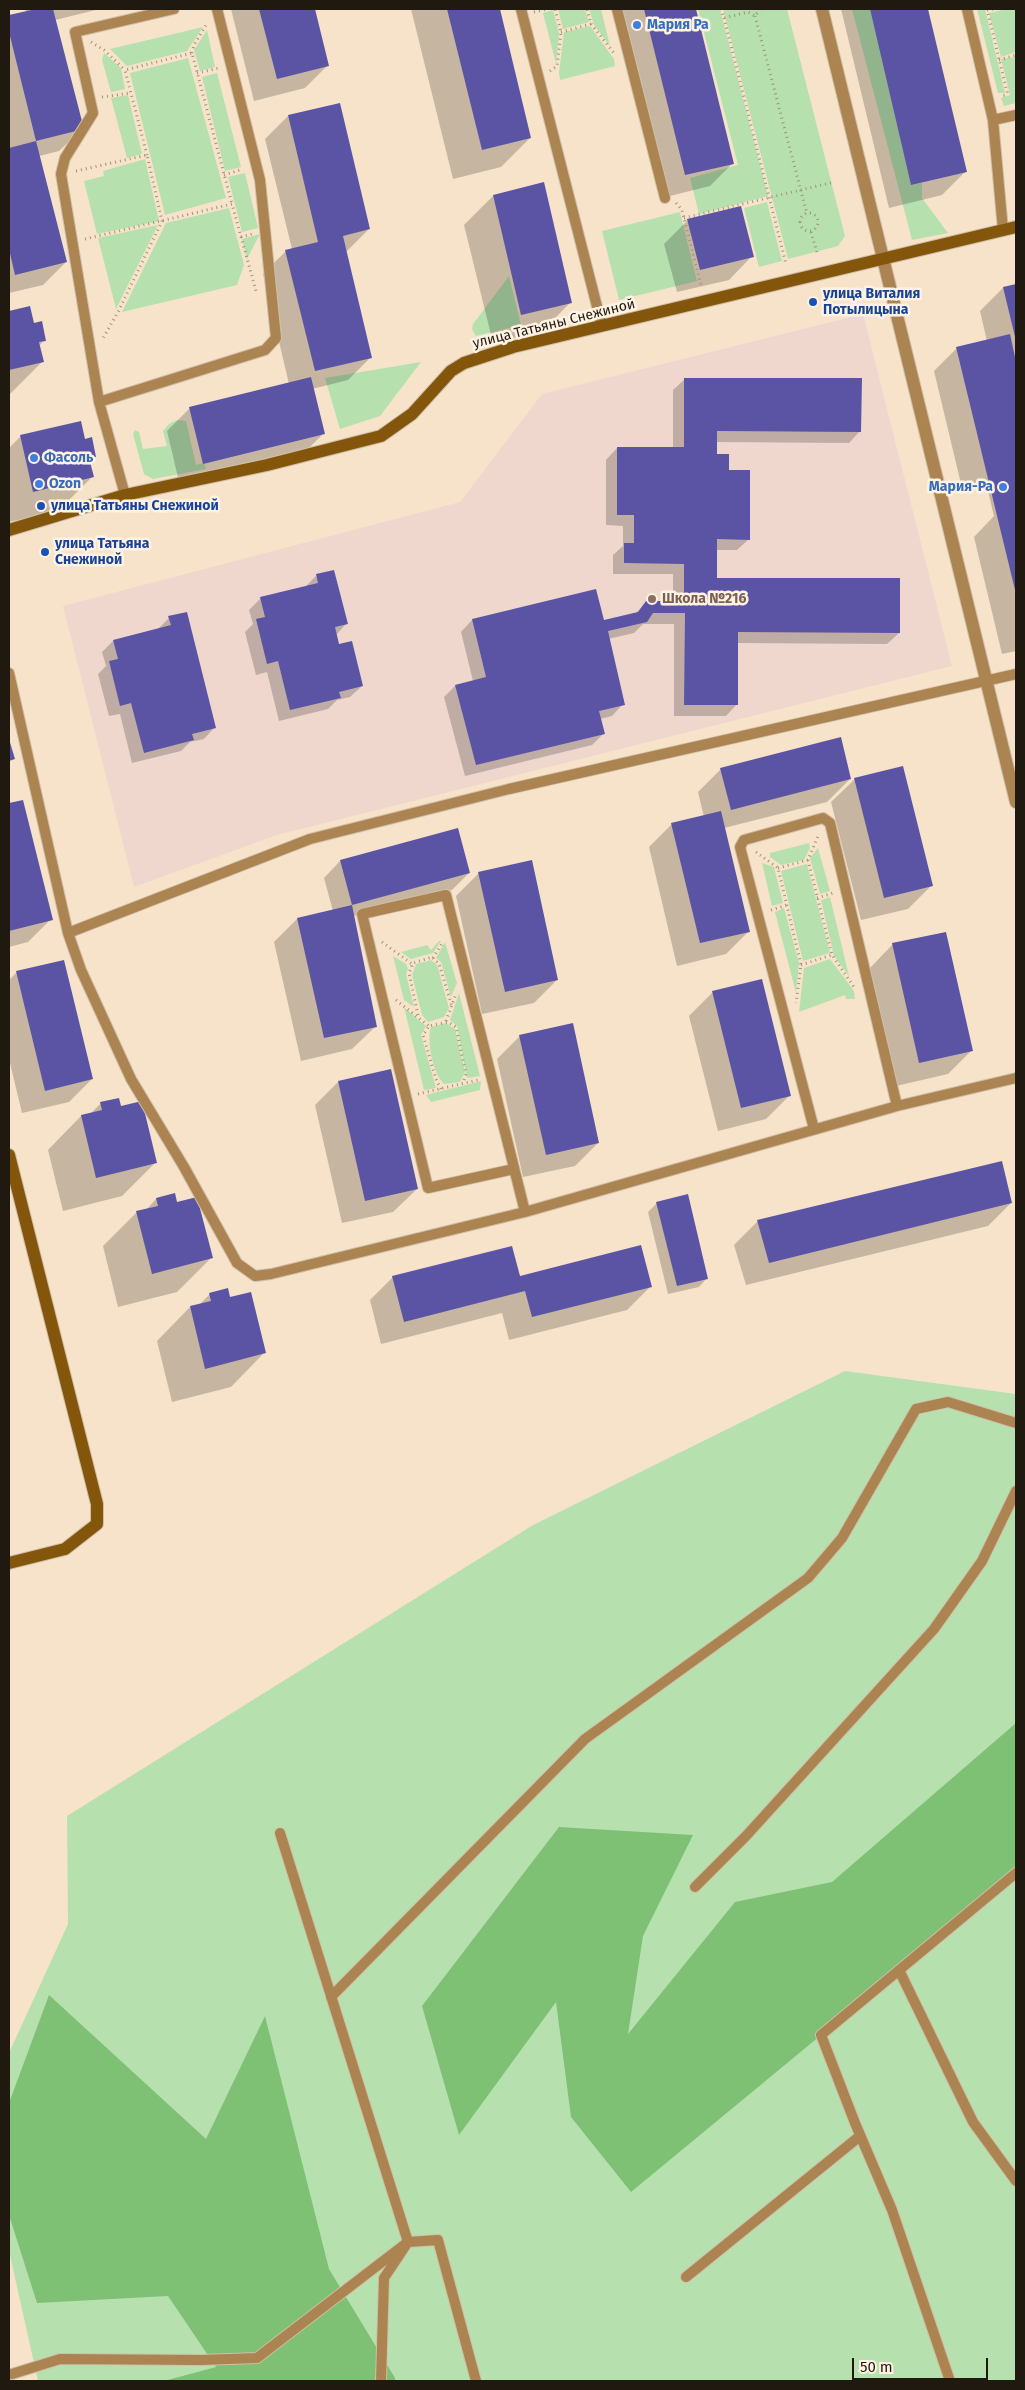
<!DOCTYPE html>
<meta charset="utf-8">
<style>
body{margin:0}
#map{position:relative;width:1025px;height:2390px;overflow:hidden;background:#f7e3ca;font-family:"Fira Sans",sans-serif}
canvas{display:block}
.frame{position:absolute;inset:0;border:10px solid #201910;pointer-events:none}
.scale{position:absolute;left:852px;top:2358px;width:136px;height:22px;box-sizing:border-box;border:2px solid #201910;border-top:0;padding-left:6px;font-size:15px;line-height:18px;white-space:nowrap;color:#201910;-webkit-text-stroke:4px #fef2e3;paint-order:stroke}
</style>
<div id="map">
<canvas width="1025" height="2390"></canvas>
<div class="frame"></div>
<div class="scale">50 m</div>
</div>
<script>
const g = document.querySelector('canvas').getContext('2d');
g.lineJoin = 'round';
function fill(path, color) { g.fillStyle = color; g.fill(path, 'evenodd'); }
function stroke(path, color, width, dash) { g.strokeStyle = color; g.lineWidth = width; g.lineCap = dash ? 'butt' : 'round'; g.setLineDash(dash || []); g.stroke(path); }
function label(font, color, halo, rows, align = 'center') {
  g.font = font + ' "Fira Sans",sans-serif'; g.lineWidth = 5; g.setLineDash([]); g.textBaseline = 'middle'; g.strokeStyle = halo; g.fillStyle = color; for (const [text, x, y, turn = 0] of rows) {
    g.save(); g.translate(x, y); g.rotate((+turn || 0) * Math.PI / 180); g.textAlign = isNaN(turn) ? turn : align; if (halo) g.strokeText(text, 0, 0); g.fillText(text, 0, 0); g.restore();
  }
}
const commercial = new Path2D(`
 M 863,314 L 952,666 L 277,835 L 134,887 L 63,606 L 460,502 L 542,394 Z`);
const green = new Path2D(`
 M 558,9 L 585,9 L 589,22 L 563,29 Z
 M 589,9 L 601,9 L 610,46 L 594,25 Z
 M 698,9 L 720,9 L 768,196 L 699,214 L 690,178 L 738,165 Z
 M 723,9 L 787,9 L 845,236 L 838,246 L 788,259 Z
 M 852,9 L 870,9 L 911,185 L 922,183 L 922,198 L 948,233 L 912,240 Z
 M 977,9 L 985,9 L 1005,93 L 998,93 Z
 M 1007,9 L 1016,9 L 1016,52 L 1001,57 L 989,13 Z
 M 553,10 L 559,33 L 556,64 L 543,13 Z
 M 590,26 L 614,59 L 615,66 L 560,80 L 559,73 L 564,32 Z
 M 203,27 L 187,51 L 127,66 L 110,49 Z
 M 207,30 L 215,67 L 200,71 L 194,50 Z
 M 104,53 L 121,68 L 125,89 L 111,92 L 102,60 Z
 M 1016,57 L 1016,103 L 1004,106 L 1001,98 L 1010,95 L 1001,59 Z
 M 188,58 L 226,198 L 165,215 L 130,73 Z
 M 217,73 L 241,167 L 225,171 L 202,77 Z
 M 128,95 L 142,154 L 127,158 L 111,98 Z
 M 145,159 L 159,221 L 97,234 L 84,181 L 104,176 L 103,171 Z
 M 245,173 L 258,228 L 242,232 L 228,177 Z
 M 767,202 L 782,261 L 759,267 L 744,208 Z
 M 229,208 L 244,265 L 237,285 L 122,312 L 166,223 Z
 M 680,212 L 697,281 L 619,300 L 602,231 Z
 M 158,225 L 116,309 L 98,238 Z
 M 260,234 L 247,259 L 242,239 Z
 M 509,276 L 521,325 L 476,336 L 472,329 L 473,324 Z
 M 421,362 L 380,416 L 340,429 L 325,378 Z
 M 177,420 L 186,421 L 196,465 L 204,463 L 206,469 L 153,479 L 144,474 L 133,434 L 135,430 L 139,432 L 143,449 L 167,446 L 163,431 L 169,424 Z
 M 809,843 L 810,848 L 804,860 L 781,865 L 770,857 L 770,853 Z
 M 818,848 L 830,891 L 820,894 L 810,858 Z
 M 762,863 L 774,867 L 783,903 L 772,906 Z
 M 807,864 L 830,953 L 803,961 L 781,871 Z
 M 830,897 L 849,976 L 834,956 L 821,900 Z
 M 784,908 L 799,963 L 796,993 L 775,912 Z
 M 439,941 L 441,941 L 433,953 L 411,959 L 401,952 L 427,945 L 431,950 Z
 M 445,942 L 457,983 L 451,997 L 441,962 L 436,958 Z
 M 393,956 L 406,964 L 408,969 L 406,974 L 414,1007 L 404,1000 Z
 M 830,959 L 854,991 L 855,999 L 846,999 L 845,995 L 799,1012 L 804,968 Z
 M 431,960 L 437,965 L 449,1008 L 444,1017 L 428,1022 L 422,1015 L 412,975 L 416,964 Z
 M 459,993 L 480,1076 L 467,1078 L 457,1026 L 450,1020 Z
 M 404,1007 L 426,1026 L 421,1035 L 436,1088 L 424,1090 Z
 M 446,1023 L 455,1029 L 465,1072 L 460,1082 L 444,1084 C 433,1074 426,1040 431,1027 Z
 M 481,1081 L 480,1090 L 431,1102 L 426,1095 Z
 M 845,1371 L 1016,1394 L 1016,2381 L 38,2381 L 9,2251 L 9,2053 L 68,1924 L 67,1816 L 533,1525 Z`);
const forest = new Path2D(`
 M 1016,1723 L 1016,1874 L 631,2192 L 571,2117 L 556,2002 L 459,2135 L 422,2006 L 559,1827 L 693,1835 L 643,1936 L 628,2034 L 735,1902 L 832,1882 Z
 M 49,1995 L 206,2139 L 265,2016 L 329,2269 L 395,2378 L 395,2381 L 164,2381 L 216,2367 L 168,2296 L 37,2303 L 9,2215 L 9,2103 Z`);
const shadow = new Path2D(`
 M 25,9 L 100,9 L 55,20 L 83,128 L 59,151 L 39,156 L 66,262 L 43,285 L 9,293 L 9,17 L 26,12 Z
 M 231,9 L 314,9 L 328,65 L 305,88 L 254,101 Z
 M 411,9 L 498,9 L 530,138 L 501,167 L 453,179 Z
 M 616,9 L 695,9 L 733,163 L 710,186 L 662,198 Z
 M 841,9 L 927,9 L 965,172 L 942,195 L 889,208 Z
 M 288,116 L 369,229 L 345,253 L 371,357 L 348,380 L 312,389 L 323,434 L 300,457 L 180,486 L 167,431 L 190,408 L 289,384 L 263,274 L 286,251 L 292,249 L 265,139 Z
 M 493,196 L 571,302 L 542,331 L 493,343 L 464,225 Z
 M 688,220 L 752,256 L 729,280 L 677,292 L 664,244 Z
 M 1016,285 L 1016,357 L 1014,357 L 1016,367 L 1016,651 L 1002,654 L 974,537 L 994,516 L 986,483 L 962,488 L 934,371 L 957,348 L 987,341 L 980,311 L 1003,288 Z
 M 29,307 L 33,325 L 44,340 L 39,346 L 42,362 L 9,395 L 9,312 Z
 M 685,379 L 860,431 L 849,443 L 716,442 L 716,456 L 728,471 L 749,539 L 737,550 L 716,550 L 716,579 L 899,633 L 887,644 L 737,643 L 737,704 L 726,716 L 674,716 L 674,624 L 643,624 L 634,633 L 608,639 L 623,704 L 612,716 L 600,719 L 603,734 L 592,745 L 465,776 L 444,697 L 455,686 L 473,681 L 461,632 L 472,620 L 603,622 L 635,614 L 647,602 L 673,602 L 673,574 L 613,574 L 613,555 L 623,546 L 623,526 L 606,525 L 606,460 L 617,448 L 673,448 L 673,390 Z
 M 21,436 L 84,441 L 95,456 L 89,463 L 92,477 L 58,511 L 9,522 L 9,448 Z
 M 316,576 L 346,624 L 336,635 L 338,646 L 362,686 L 350,697 L 337,700 L 328,709 L 279,721 L 267,672 L 256,675 L 245,632 L 253,624 L 249,610 L 261,598 L 305,587 Z
 M 169,618 L 215,727 L 204,739 L 190,742 L 181,751 L 132,763 L 120,714 L 109,716 L 98,674 L 106,666 L 102,652 L 113,641 L 158,629 Z
 M 721,769 L 850,779 L 827,802 L 724,828 L 749,931 L 726,954 L 677,966 L 649,847 L 672,824 L 704,817 L 698,792 Z
 M 855,779 L 931,886 L 908,909 L 861,920 L 831,802 Z
 M 22,802 L 51,919 L 28,942 L 9,947 L 9,805 Z
 M 340,861 L 469,873 L 452,890 L 353,916 L 376,1026 L 352,1049 L 301,1061 L 274,942 L 297,919 L 333,911 L 324,878 Z
 M 479,873 L 557,980 L 534,1003 L 482,1014 L 456,896 Z
 M 893,944 L 971,1051 L 948,1074 L 896,1086 L 870,968 Z
 M 63,961 L 92,1079 L 69,1102 L 22,1113 L 9,1059 L 9,980 L 16,973 Z
 M 761,981 L 789,1096 L 766,1119 L 718,1131 L 689,1016 L 712,993 Z
 M 520,1036 L 598,1143 L 575,1166 L 523,1177 L 497,1059 Z
 M 338,1082 L 417,1189 L 393,1212 L 342,1223 L 315,1105 Z
 M 101,1103 L 156,1162 L 122,1196 L 63,1211 L 48,1150 L 81,1116 L 90,1114 Z
 M 1001,1163 L 1011,1203 L 988,1226 L 746,1285 L 734,1245 L 757,1222 Z
 M 156,1199 L 176,1204 L 211,1258 L 177,1292 L 118,1307 L 103,1246 L 137,1212 L 146,1210 Z
 M 657,1203 L 707,1278 L 699,1287 L 668,1294 L 648,1212 Z
 M 393,1277 L 519,1277 L 650,1287 L 627,1310 L 509,1340 L 502,1313 L 381,1344 L 370,1300 Z
 M 210,1294 L 229,1299 L 264,1353 L 231,1387 L 172,1402 L 157,1341 L 190,1307 L 199,1305 Z`);
const building = new Path2D(`
 M 36,9 L 53,9 L 84,129 L 36,141 L 9,32 L 9,15 Z
 M 259,9 L 315,9 L 329,66 L 277,79 Z
 M 447,9 L 500,9 L 531,138 L 482,150 Z
 M 644,9 L 696,9 L 734,164 L 685,175 Z
 M 870,9 L 928,9 L 967,172 L 911,185 Z
 M 340,103 L 370,229 L 343,236 L 372,358 L 315,371 L 285,250 L 318,242 L 288,115 Z
 M 36,141 L 67,262 L 15,275 L 9,249 L 9,148 Z
 M 544,182 L 572,303 L 521,315 L 493,195 Z
 M 741,206 L 754,257 L 700,270 L 687,219 Z
 M 1016,284 L 1016,341 L 1003,287 Z
 M 30,306 L 34,323 L 42,321 L 46,341 L 39,342 L 44,362 L 9,370 L 9,311 Z
 M 1010,334 L 1016,362 L 1016,594 L 956,347 Z
 M 311,377 L 325,434 L 203,464 L 189,407 Z
 M 684,378 L 862,378 L 861,432 L 717,431 L 717,454 L 729,454 L 729,470 L 750,470 L 750,540 L 717,539 L 717,578 L 900,578 L 900,633 L 738,632 L 738,705 L 684,705 L 685,613 L 653,613 L 647,622 L 608,631 L 625,705 L 599,711 L 605,734 L 476,765 L 455,685 L 486,677 L 472,619 L 596,589 L 604,620 L 638,612 L 646,601 L 684,601 L 684,564 L 624,563 L 624,543 L 634,543 L 634,515 L 617,515 L 617,447 L 684,447 Z
 M 81,421 L 85,439 L 92,437 L 96,457 L 89,458 L 94,477 L 33,492 L 20,435 Z
 M 334,570 L 348,624 L 335,627 L 339,644 L 352,641 L 363,686 L 339,692 L 341,698 L 290,710 L 278,661 L 267,664 L 256,619 L 265,617 L 260,597 L 318,583 L 316,574 Z
 M 187,612 L 216,728 L 192,734 L 194,740 L 144,753 L 131,703 L 120,706 L 109,661 L 118,659 L 113,640 L 171,625 L 168,616 Z
 M 841,737 L 851,779 L 731,810 L 720,768 Z
 M 9,739 L 15,759 L 9,761 Z
 M 903,766 L 933,886 L 884,898 L 854,778 Z
 M 23,800 L 53,920 L 9,931 L 9,803 Z
 M 721,811 L 750,932 L 700,943 L 671,823 Z
 M 458,828 L 470,873 L 352,905 L 377,1027 L 324,1038 L 297,918 L 352,905 L 340,860 Z
 M 532,860 L 558,980 L 505,992 L 478,872 Z
 M 946,932 L 973,1051 L 919,1063 L 892,943 Z
 M 64,960 L 93,1079 L 45,1091 L 16,971 Z
 M 762,979 L 791,1096 L 741,1108 L 712,991 Z
 M 573,1023 L 599,1143 L 546,1155 L 519,1035 Z
 M 391,1069 L 418,1189 L 365,1201 L 338,1081 Z
 M 119,1098 L 121,1106 L 142,1101 L 157,1163 L 96,1178 L 81,1115 L 102,1110 L 100,1102 Z
 M 1002,1161 L 1012,1203 L 769,1263 L 757,1220 Z
 M 175,1193 L 177,1202 L 197,1197 L 213,1258 L 152,1274 L 136,1211 L 158,1206 L 156,1198 Z
 M 688,1194 L 708,1279 L 677,1286 L 656,1202 Z
 M 641,1245 L 652,1287 L 532,1317 L 525,1291 L 404,1322 L 392,1276 L 512,1246 L 520,1276 Z
 M 228,1288 L 230,1297 L 251,1292 L 266,1353 L 205,1369 L 190,1306 L 211,1301 L 209,1293 Z`);
const path = new Path2D(`
 M 721,9 L 724,18 L 748,12 L 755,16 L 760,9
 M 987,9 L 1007,92 L 1006,95 L 1000,96
 M 987,10 L 993,9
 M 534,12 L 548,9
 M 755,16 L 807,214
 M 724,18 L 786,264
 M 591,24 L 614,53
 M 561,32 L 591,24 L 587,9
 M 91,42 L 104,50 L 125,70
 M 192,53 L 194,45 L 206,25
 M 999,60 L 1016,55
 M 550,71 L 557,66 L 561,32 L 555,9
 M 197,73 L 219,68
 M 102,97 L 131,93
 M 147,155 L 125,70 L 192,53 L 232,204
 M 76,171 L 147,155 L 162,221 L 118,312 L 102,340
 M 224,175 L 243,169
 M 676,203 L 682,210 L 701,285
 M800 222a9 9 0 1 1 18 0a9 9 0 1 1-18 0Z
 M 684,218 L 834,182
 M 811,232 L 818,256
 M 241,237 L 252,234
 M 85,239 L 232,204 L 256,291
 M 756,852 L 778,868 L 801,965 L 796,1003
 M 808,860 L 832,955 L 854,987
 M 778,868 L 808,860 L 818,836
 M 817,898 L 833,893
 M 771,910 L 787,905
 M 382,942 L 412,964
 M 433,958 L 443,942
 M 801,965 L 832,955
 M 396,1000 L 429,1026
 M 418,1015 L 409,973 L 413,963 L 432,957 L 439,964 L 452,1006
 M 446,1021 L 456,994
 M 441,1089 L 436,1079 L 423,1035 L 429,1026 L 448,1022 L 456,1027 L 466,1074 L 463,1083
 M 418,1094 L 478,1080`);
const lane = new Path2D(`
 M 521,9 L 602,326
 M 617,9 L 665,198
 M 967,9 L 993,120 L 1003,230
 M 993,120 L 1016,115
 M 99,402 L 265,350 L 276,338 L 260,180 L 217,9
 M 125,495 L 99,402 L 61,174 L 65,158 L 93,113 L 75,32 L 174,9
 M 9,673 L 68,933 L 81,970 L 131,1079 L 184,1167 L 237,1263 L 255,1276 L 271,1274 L 525,1212 L 897,1106 L 1016,1078
 M 68,933 L 310,839 L 509,789 L 1016,674
 M 814,1129 L 740,847 L 744,840 L 823,818 L 830,823 L 897,1106
 M 514,1169 L 428,1188 L 362,914 L 446,895 L 525,1212
 M 280,1833 L 408,2242 L 384,2278 L 381,2381
 M 695,1887 L 746,1836 L 934,1629 L 982,1561 L 1016,1491
 M 899,1970 L 973,2122 L 1016,2181
 M 331,1997 L 585,1739 L 808,1578 L 842,1538 L 916,1409 L 948,1402 L 1016,1423
 M 686,2277 L 860,2136
 M 12,2374 L 60,2359 L 201,2360 L 257,2358 L 408,2242 L 438,2240 L 476,2381
 M 950,2381 L 892,2210 L 855,2123 L 821,2035 L 1016,1873`);
const street = new Path2D(`
 M 822,9 L 1016,802`);
const secondary = new Path2D(`
 M 9,530 L 125,495 L 267,465 L 381,436 L 412,414 L 451,371 L 464,363 L 513,347 L 1016,227
 M 9,1155 L 97,1504 L 97,1524 L 65,1549 L 9,1563`);
const markers = [
 [637,25,5,"#3f7fe0"],
 [813,302,5,"#1a4fb4"],
 [34,458,5,"#3f7fe0"],
 [39,484,5,"#3f7fe0"],
 [1003,487,5,"#3f7fe0"],
 [41,506,5,"#1a4fb4"],
 [45,552,5,"#1a4fb4"],
 [652,599,5,"#8d6e63"]
];
const shopNames = [
 ["Мария Ра",647,25],
 ["Фасоль",44,458],
 ["Ozon",49,484],
 ["Мария-Ра",993,487,"right"]
];
const transitNames = [
 ["улица Виталия",823,294],
 ["Потылицына",823,310],
 ["улица Татьяны Снежиной",51,506],
 ["улица Татьяна",55,544],
 ["Снежиной",55,560]
];
const streetNames = [
 ["улица Татьяны Снежиной",554,324,-14]
];
const educationNames = [
 ["Школа №216",662,599]
];
fill(commercial, '#efd7ce');
fill(green, '#b6e1af');
fill(forest, '#7ec174');
fill(shadow, '#0003');
fill(building, '#5b54a5');
stroke(lane, '#d0bfa9', 12);
stroke(street, '#d0bfa9', 14);
stroke(secondary, '#d0bfa9', 14);
stroke(path, '#a0917f', 3, [1, 4]);
stroke(lane, '#ac8451', 10);
stroke(street, '#ac8451', 12);
stroke(secondary, '#84560c', 12);
for (const [x, y, r, color] of markers) { const dot = new Path2D(); dot.arc(x, y, r, 0, 2 * Math.PI); g.fillStyle = color; g.fill(dot); stroke(dot, '#fef2e3', 2); }
label('bold 14px', '#366cbe', '#fef2e3', shopNames, 'left');
label('bold 14px', '#164399', '#fef2e3', transitNames, 'left');
label('14px', '#201910', '#fef2e3', streetNames);
label('bold 14px', '#785e54', '#fef2e3', educationNames, 'left');
</script>
